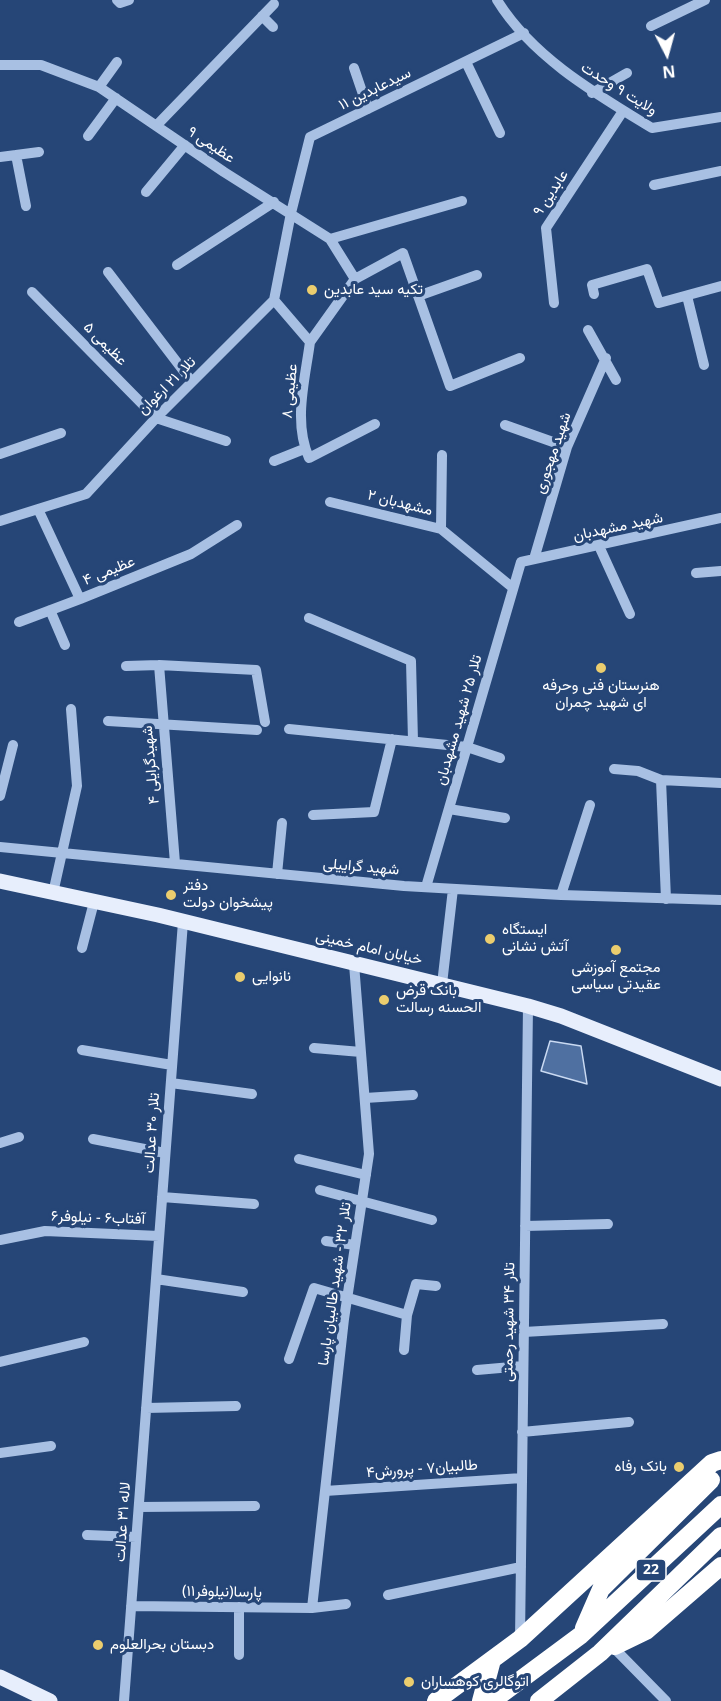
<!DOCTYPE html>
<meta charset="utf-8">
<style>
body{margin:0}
#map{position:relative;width:721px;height:1701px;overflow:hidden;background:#264677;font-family:"Noto Sans",sans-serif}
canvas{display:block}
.north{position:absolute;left:637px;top:24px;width:60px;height:60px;-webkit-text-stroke:4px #264677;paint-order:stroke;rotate:174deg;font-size:16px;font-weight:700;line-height:24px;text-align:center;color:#fff}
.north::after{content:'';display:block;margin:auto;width:21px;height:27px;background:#fff;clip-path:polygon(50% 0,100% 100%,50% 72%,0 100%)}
</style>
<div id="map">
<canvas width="721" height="1701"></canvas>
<div class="north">N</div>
</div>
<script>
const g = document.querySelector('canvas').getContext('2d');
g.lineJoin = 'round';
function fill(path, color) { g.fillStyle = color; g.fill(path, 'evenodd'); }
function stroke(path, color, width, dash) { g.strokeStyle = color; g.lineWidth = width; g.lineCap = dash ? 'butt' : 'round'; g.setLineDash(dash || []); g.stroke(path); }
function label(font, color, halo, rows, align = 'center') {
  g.font = font + ' "Noto Sans",Vazirmatn,sans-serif'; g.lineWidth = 6; g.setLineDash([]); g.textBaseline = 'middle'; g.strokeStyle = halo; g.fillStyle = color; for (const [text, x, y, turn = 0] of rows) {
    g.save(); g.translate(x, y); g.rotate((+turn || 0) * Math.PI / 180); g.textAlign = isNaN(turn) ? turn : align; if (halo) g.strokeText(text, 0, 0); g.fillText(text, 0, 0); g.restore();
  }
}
const building = new Path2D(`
 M 550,1041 L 581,1046 L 587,1084 L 541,1071 Z`);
const minor = new Path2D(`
 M 117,0 L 120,3 L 129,0
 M 497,0 C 532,57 596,94 652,128 L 721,117
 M 262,16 L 273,27
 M 651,26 L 705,0
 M 466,62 L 500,133
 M 0,65 L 41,65 L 99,87 L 224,172 L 330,239 L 355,279 L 310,342
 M 354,68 L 368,109
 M 99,87 L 117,62
 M 592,93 L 627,73
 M 156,126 L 274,4
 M 88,136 L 116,98
 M 16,155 L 26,206
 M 0,157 L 39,152
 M 654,185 L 721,171
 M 146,192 L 185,145
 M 330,239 L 462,201
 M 177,265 L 274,202
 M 108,272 L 192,382
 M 355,279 L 403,253 L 450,386 L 520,358
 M 32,292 L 156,418 L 226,441
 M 594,294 L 592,285 L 647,269 L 659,303 L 721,286
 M 418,296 L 477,275
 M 687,296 L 704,365
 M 274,300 L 310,342 C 305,380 293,422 309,458 L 375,424
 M 554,303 L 546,228 L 623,111
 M 588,330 L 616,380
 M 505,425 L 567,447
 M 0,454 L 61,433
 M 274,461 L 304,449
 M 330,502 L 441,529 L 513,588
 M 38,509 L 80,599 L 191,554 L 237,525
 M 0,521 L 86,494 L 156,418 L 274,300 L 291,213 L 310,137 L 524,33
 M 441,529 L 442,455
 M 599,546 L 630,614
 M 534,559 L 567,447 L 606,358
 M 696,573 L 721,571
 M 50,610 L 65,645
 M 309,618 L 411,661 L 413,741
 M 19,622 L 80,599
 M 159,665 L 175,863
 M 126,666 L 159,665 L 256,670 L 265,722
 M 108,721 L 257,730
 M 289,729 L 467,747 L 500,758
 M 614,769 L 638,771 L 661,780 L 721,783
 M 661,780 L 666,899
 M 0,796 L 13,745
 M 449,809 L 505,818
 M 313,815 L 374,812 L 392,739
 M 0,847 L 404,886 L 561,895 L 721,900
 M 277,874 L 282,823
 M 426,887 L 521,562 L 721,518
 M 53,893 L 77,786 L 71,709
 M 561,895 L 590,805
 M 82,948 L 94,902
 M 442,984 L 453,889
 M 314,1048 L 361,1052
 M 82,1050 L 172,1065
 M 171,1083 L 252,1094
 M 365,1098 L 413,1095
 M 93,1139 L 165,1153
 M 0,1143 L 19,1137
 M 299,1159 L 366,1175
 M 320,1190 L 432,1220
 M 162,1197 L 254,1204
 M 525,1226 L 608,1224
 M 0,1240 L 45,1231 L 159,1236
 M 326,1241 L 355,1245
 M 156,1279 L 243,1292
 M 407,1315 L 416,1284 L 436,1286
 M 524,1332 L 663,1324
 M 289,1359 L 314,1288 L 407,1315 L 404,1350
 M 0,1362 L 84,1342
 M 477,1370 L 523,1366
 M 146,1408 L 236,1406
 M 522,1432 L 629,1422
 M 0,1453 L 51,1446
 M 325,1491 L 522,1478
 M 139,1507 L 255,1506
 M 87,1535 L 136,1537
 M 388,1595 L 521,1567
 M 131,1606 L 312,1608 L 346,1604
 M 239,1607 L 239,1655
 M 312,1608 L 344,1319 L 369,1154 L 354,964
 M 520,1639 L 528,1006
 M 613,1647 L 666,1701
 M 124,1701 L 183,922`);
const major = new Path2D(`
 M 0,881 L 158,915 L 528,1006 L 561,1016 L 721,1079
 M 0,1677 L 50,1701`);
const highway = new Path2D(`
 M 584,1628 L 601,1589 L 711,1480
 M 615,1646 L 646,1631 L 721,1566
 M 436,1701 L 520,1639 L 712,1463 L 721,1460
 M 481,1701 L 492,1660
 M 492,1701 L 581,1635 L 721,1505
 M 539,1701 L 600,1653 L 721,1536`);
const markers = [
 [312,290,6,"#ebcd6e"],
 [601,668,6,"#ebcd6e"],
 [171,895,6,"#ebcd6e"],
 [490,939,6,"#ebcd6e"],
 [616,950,6,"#ebcd6e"],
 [240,977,6,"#ebcd6e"],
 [384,1000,6,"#ebcd6e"],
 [679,1467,6,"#ebcd6e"],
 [98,1645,6,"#ebcd6e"],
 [409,1682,6,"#ebcd6e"]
];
const shields = [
 [651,1570,30]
];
const shieldNames = [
 ["22",651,1570]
];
const streetNames = [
 ["سیدعابدین ۱۱",375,89,-26],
 ["ولایت ۹ وحدت",619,89,32],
 ["عظیمی ۹",211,145,34],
 ["عابدین ۹",551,193,-57],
 ["عظیمی ۵",105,344,45],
 ["تلار ۲۱ ارغوان",167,386,-45],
 ["عظیمی ۸",290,391,-84],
 ["شهید مهجوری",553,453,-71],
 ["مشهدبان ۲",400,503,14],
 ["شهید مشهدبان",618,527,-12],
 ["عظیمی ۴",109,571,-22],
 ["تلار ۲۵ شهید مشهدبان",459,720,-74],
 ["شهیدگرایلی ۴",151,765,-95],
 ["شهید گراییلی",361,867,5],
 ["خیابان امام خمینی",369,948,13],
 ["تلار ۳۰ عدالت",152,1133,-86],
 ["آفتاب۶ - نیلوفر۶",98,1218,2],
 ["تلار ۳۲ - شهید طالبیان پارسا",335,1284,-82],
 ["تلار ۳۴ شهید رحمتی",509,1322,-89],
 ["طالبیان۷ - پرورش۴",422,1469,-4],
 ["لاله ۳۱ عدالت",123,1522,-86],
 ["پارسا(نیلوفر۱۱)",222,1592,1]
];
const poiNames = [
 ["تکیه سید عابدین",324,290],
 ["هنرستان فنی وحرفه",601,686,"center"],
 ["ای شهید چمران",601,703,"center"],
 ["دفتر",183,886],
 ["پیشخوان دولت",183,903],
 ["ایستگاه",502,930],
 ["آتش نشانی",502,947],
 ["مجتمع آموزشی",616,968,"center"],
 ["عقیدتی سیاسی",616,985,"center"],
 ["نانوایی",252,977],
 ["بانک قرض",396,991],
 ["الحسنه رسالت",396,1008],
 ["بانک رفاه",667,1467,"right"],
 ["دبستان بحرالعلوم",110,1645],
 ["اتوگالری کوهساران",421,1682]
];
fill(building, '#4f70a1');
stroke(building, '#cadaf2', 1.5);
stroke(minor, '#a8c0e3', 10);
stroke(major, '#e7eefc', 15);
stroke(highway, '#fff', 18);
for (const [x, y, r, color] of markers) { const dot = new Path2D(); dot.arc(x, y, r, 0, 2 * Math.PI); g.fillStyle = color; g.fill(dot); stroke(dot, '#264677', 2); }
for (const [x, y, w] of shields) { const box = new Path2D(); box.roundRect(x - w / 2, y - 11, w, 22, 4.5); g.fillStyle = '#264677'; g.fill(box); stroke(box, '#fff', 1.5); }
label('bold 14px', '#fff', null, shieldNames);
label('15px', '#fff', '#264677', streetNames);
label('15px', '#fff', '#264677', poiNames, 'left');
</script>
